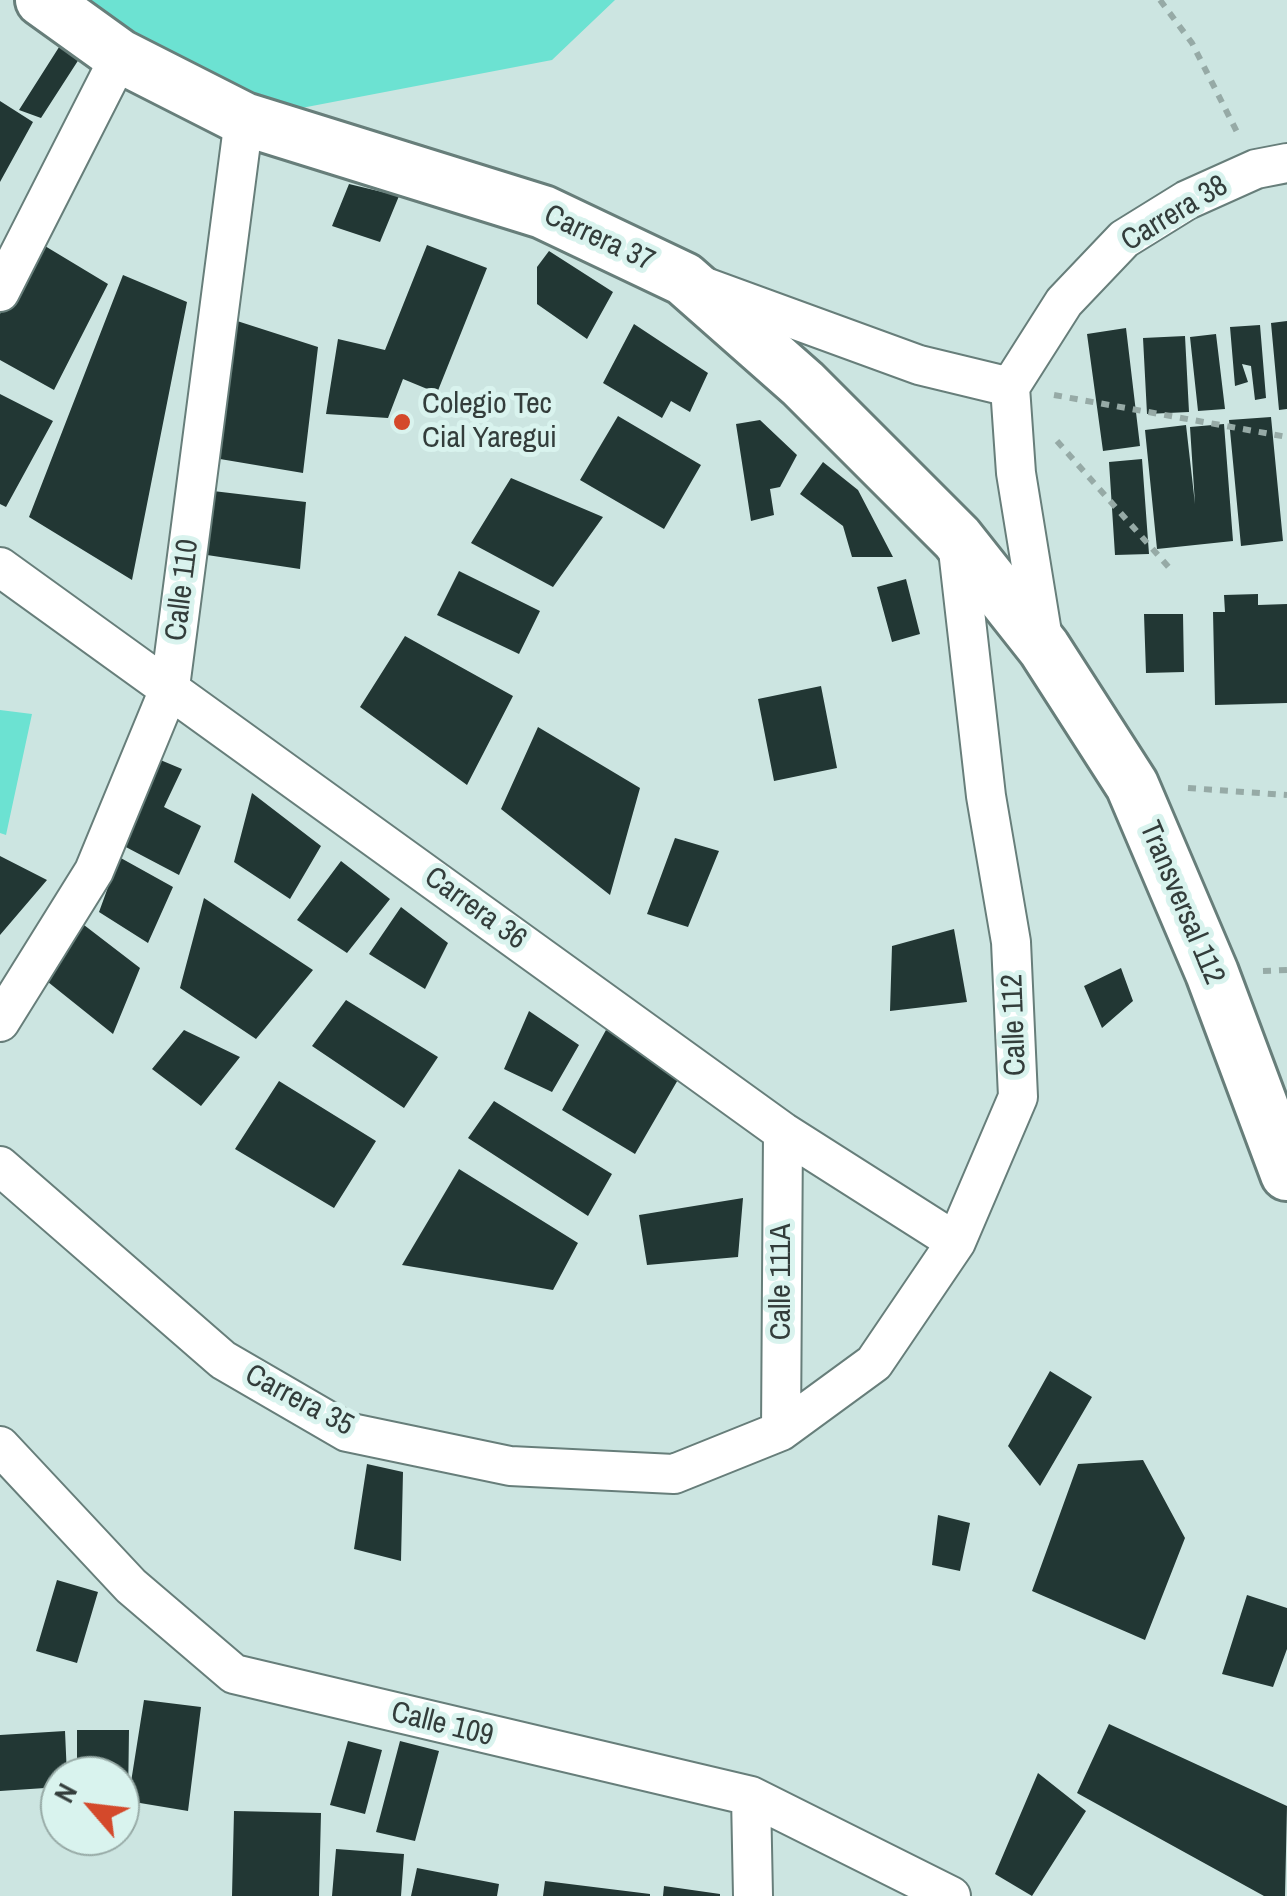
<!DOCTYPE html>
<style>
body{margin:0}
#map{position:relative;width:1287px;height:1896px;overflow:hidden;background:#cce5e1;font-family:"Archivo Narrow",sans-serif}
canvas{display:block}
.north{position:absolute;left:40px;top:1756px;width:100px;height:100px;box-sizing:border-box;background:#d9f3ee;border:2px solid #97aaa6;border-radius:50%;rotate:298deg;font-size:28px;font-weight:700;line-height:40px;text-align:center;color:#333d3b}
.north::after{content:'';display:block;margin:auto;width:35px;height:45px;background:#d4492b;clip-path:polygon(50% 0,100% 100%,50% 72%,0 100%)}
</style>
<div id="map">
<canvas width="1287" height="1896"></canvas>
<div class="north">N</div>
</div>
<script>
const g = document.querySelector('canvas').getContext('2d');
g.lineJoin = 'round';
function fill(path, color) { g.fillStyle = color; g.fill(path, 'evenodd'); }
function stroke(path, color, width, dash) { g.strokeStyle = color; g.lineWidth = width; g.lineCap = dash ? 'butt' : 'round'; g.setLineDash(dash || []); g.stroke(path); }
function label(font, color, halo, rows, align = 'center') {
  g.font = font + ' "Archivo Narrow",sans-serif'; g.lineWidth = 10; g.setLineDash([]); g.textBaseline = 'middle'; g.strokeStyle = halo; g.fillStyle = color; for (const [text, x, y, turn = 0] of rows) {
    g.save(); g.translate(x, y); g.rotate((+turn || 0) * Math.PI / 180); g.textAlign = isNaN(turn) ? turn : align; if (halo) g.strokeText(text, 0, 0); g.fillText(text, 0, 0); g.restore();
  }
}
const green = new Path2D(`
 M 42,0 L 615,0 L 552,60 L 244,119 Z
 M 0,710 L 32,714 L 6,835 L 0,833 Z`);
const building = new Path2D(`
 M 61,44 L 81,56 L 41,118 L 19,110 Z
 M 0,101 L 33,122 L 0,182 Z
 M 349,184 L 399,196 L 380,242 L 332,226 Z
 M 35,240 L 108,284 L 54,390 L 0,360 L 0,314 Z
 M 427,245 L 487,268 L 437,393 L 403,379 L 388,418 L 326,414 L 338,339 L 385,350 Z
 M 549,251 L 613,292 L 587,339 L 537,304 L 537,267 Z
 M 123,275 L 187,302 L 132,580 L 29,517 Z
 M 234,320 L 318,347 L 303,473 L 220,459 Z
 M 1287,321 L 1287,409 L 1279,410 L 1271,323 Z
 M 634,324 L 708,373 L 690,412 L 671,401 L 662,418 L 603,383 Z
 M 1260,325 L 1266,398 L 1255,400 L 1251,366 L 1242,364 L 1248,382 L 1235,386 L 1230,327 Z
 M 1126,328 L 1140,446 L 1103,451 L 1087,334 Z
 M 1216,334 L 1225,409 L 1198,411 L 1190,337 Z
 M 1185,336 L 1189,412 L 1147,414 L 1143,338 Z
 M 0,394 L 53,421 L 6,507 L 0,504 Z
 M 618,416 L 701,465 L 664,529 L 580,480 Z
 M 1271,417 L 1283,541 L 1241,546 L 1229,420 Z
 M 760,420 L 797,455 L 780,487 L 770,489 L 774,515 L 751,521 L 736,424 Z
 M 1224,424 L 1233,541 L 1157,549 L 1145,430 L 1186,425 L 1195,504 L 1190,427 Z
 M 1142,459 L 1149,554 L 1115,555 L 1109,462 Z
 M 823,462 L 858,490 L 893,557 L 852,557 L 843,526 L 800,494 Z
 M 511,478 L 603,517 L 553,587 L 471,543 Z
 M 213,491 L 306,502 L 300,569 L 207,555 Z
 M 459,571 L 540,611 L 519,654 L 437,615 Z
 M 906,579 L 920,634 L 892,642 L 877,587 Z
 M 1258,594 L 1258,605 L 1287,604 L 1287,703 L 1215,705 L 1213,612 L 1225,612 L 1224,595 Z
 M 1144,614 L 1183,614 L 1184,672 L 1146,673 Z
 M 405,636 L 513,696 L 467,785 L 360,707 Z
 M 821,686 L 837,768 L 774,781 L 758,699 Z
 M 538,727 L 640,788 L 610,895 L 501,809 Z
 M 158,759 L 182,769 L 164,807 L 201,826 L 179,875 L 122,845 Z
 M 252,793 L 321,846 L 290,899 L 234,862 Z
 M 675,838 L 719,851 L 688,927 L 647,914 Z
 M 0,856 L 47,880 L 0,935 Z
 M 119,857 L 173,887 L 148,943 L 99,912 Z
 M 341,861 L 390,899 L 347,953 L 297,920 Z
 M 204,898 L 313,970 L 256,1039 L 180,988 Z
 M 401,907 L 448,943 L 425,989 L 369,954 Z
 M 84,925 L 140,968 L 113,1034 L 48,982 Z
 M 954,929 L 967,1002 L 890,1011 L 892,946 Z
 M 1121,968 L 1133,1001 L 1102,1028 L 1084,986 Z
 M 346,1000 L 438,1057 L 404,1108 L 312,1046 Z
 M 529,1011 L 579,1045 L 552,1092 L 504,1069 Z
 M 184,1030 L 240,1057 L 201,1106 L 152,1069 Z
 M 606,1030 L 683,1071 L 635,1154 L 562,1110 Z
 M 279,1081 L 376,1141 L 334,1208 L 235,1149 Z
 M 494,1101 L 612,1174 L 588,1216 L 468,1138 Z
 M 459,1169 L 578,1243 L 553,1290 L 402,1265 Z
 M 743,1198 L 738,1257 L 647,1265 L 639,1215 Z
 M 1050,1371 L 1092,1397 L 1040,1486 L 1008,1446 Z
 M 1143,1460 L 1185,1538 L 1145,1640 L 1032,1591 L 1078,1464 Z
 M 367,1464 L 403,1472 L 401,1561 L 354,1549 Z
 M 938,1515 L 970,1523 L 960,1571 L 932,1565 Z
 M 57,1580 L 98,1592 L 77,1663 L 36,1651 Z
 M 1247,1595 L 1287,1608 L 1287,1649 L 1273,1687 L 1222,1674 Z
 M 144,1700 L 201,1707 L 188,1811 L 128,1801 Z
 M 1109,1724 L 1287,1806 L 1285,1896 L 1264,1896 L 1077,1793 Z
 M 77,1730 L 129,1730 L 128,1801 L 120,1801 L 120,1776 L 77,1776 Z
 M 65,1731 L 67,1776 L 60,1776 L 60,1787 L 0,1791 L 0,1735 Z
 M 348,1741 L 382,1750 L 365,1814 L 330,1805 Z
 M 400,1741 L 439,1751 L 415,1841 L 376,1832 Z
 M 1038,1773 L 1086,1811 L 1032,1896 L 995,1874 Z
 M 234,1811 L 321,1813 L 319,1896 L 232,1896 Z
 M 336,1849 L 404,1854 L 401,1896 L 332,1896 Z
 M 417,1868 L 499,1884 L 497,1896 L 411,1896 Z
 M 545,1881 L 650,1894 L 650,1896 L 543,1896 Z
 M 664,1886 L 720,1894 L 720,1896 L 663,1896 Z`);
const path = new Path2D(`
 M 1160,0 L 1192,43 L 1237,132
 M 1054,395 L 1287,437
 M 1057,441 L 1172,571
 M 1188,788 L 1287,795
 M 1263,971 L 1287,970`);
const street = new Path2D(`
 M 708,288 L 919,365 L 1010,387
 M 0,292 L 120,56
 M 0,567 L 783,1132 L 956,1242
 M 1044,645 L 1016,473 L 1010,387 L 1064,302 L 1124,239 L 1187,200 L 1256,169 L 1287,163
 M 0,1022 L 94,871 L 170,687 L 244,119
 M 0,1166 L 223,1360 L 347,1432 L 510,1466 L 674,1474 L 781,1431 L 874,1363 L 956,1242 L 1018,1097 L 1011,942 L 986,796 L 957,541
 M 781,1431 L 783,1132
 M 0,1446 L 131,1586 L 234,1674 L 751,1796 L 951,1896
 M 751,1796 L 753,1896`);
const secondary = new Path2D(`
 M 42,0 L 120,56 L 244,119 L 543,212 L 684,279 L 803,384 L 957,538 L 1044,648 L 1132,785 L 1212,973 L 1287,1174`);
const markers = [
 [402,422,10,"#d4492b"]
];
const streetNames = [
 ["Carrera 38",1175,214,-31],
 ["Carrera 37",599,239,25],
 ["Calle 110",183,590,-83],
 ["Transversal 112",1181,903,67],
 ["Carrera 36",475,909,36],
 ["Calle 112",1015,1025,-92],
 ["Calle 111A",782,1282,-90],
 ["Carrera 35",299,1401,28],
 ["Calle 109",442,1725,14]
];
const poiNames = [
 ["Colegio Tec",422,405],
 ["Cial Yaregui",422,439]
];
fill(green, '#6ce2d2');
fill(building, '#223734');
stroke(street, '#677e7a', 42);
stroke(secondary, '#677e7a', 58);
stroke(path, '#96aaa6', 6, [8, 8]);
stroke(street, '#fff', 38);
stroke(secondary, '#fff', 52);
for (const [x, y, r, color] of markers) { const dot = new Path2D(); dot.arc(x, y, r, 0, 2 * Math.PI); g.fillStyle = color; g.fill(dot); stroke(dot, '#d9f3ee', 4); }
label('30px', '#333d3b', '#d9f3ee', streetNames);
label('30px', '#333d3b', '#d9f3ee', poiNames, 'left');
</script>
